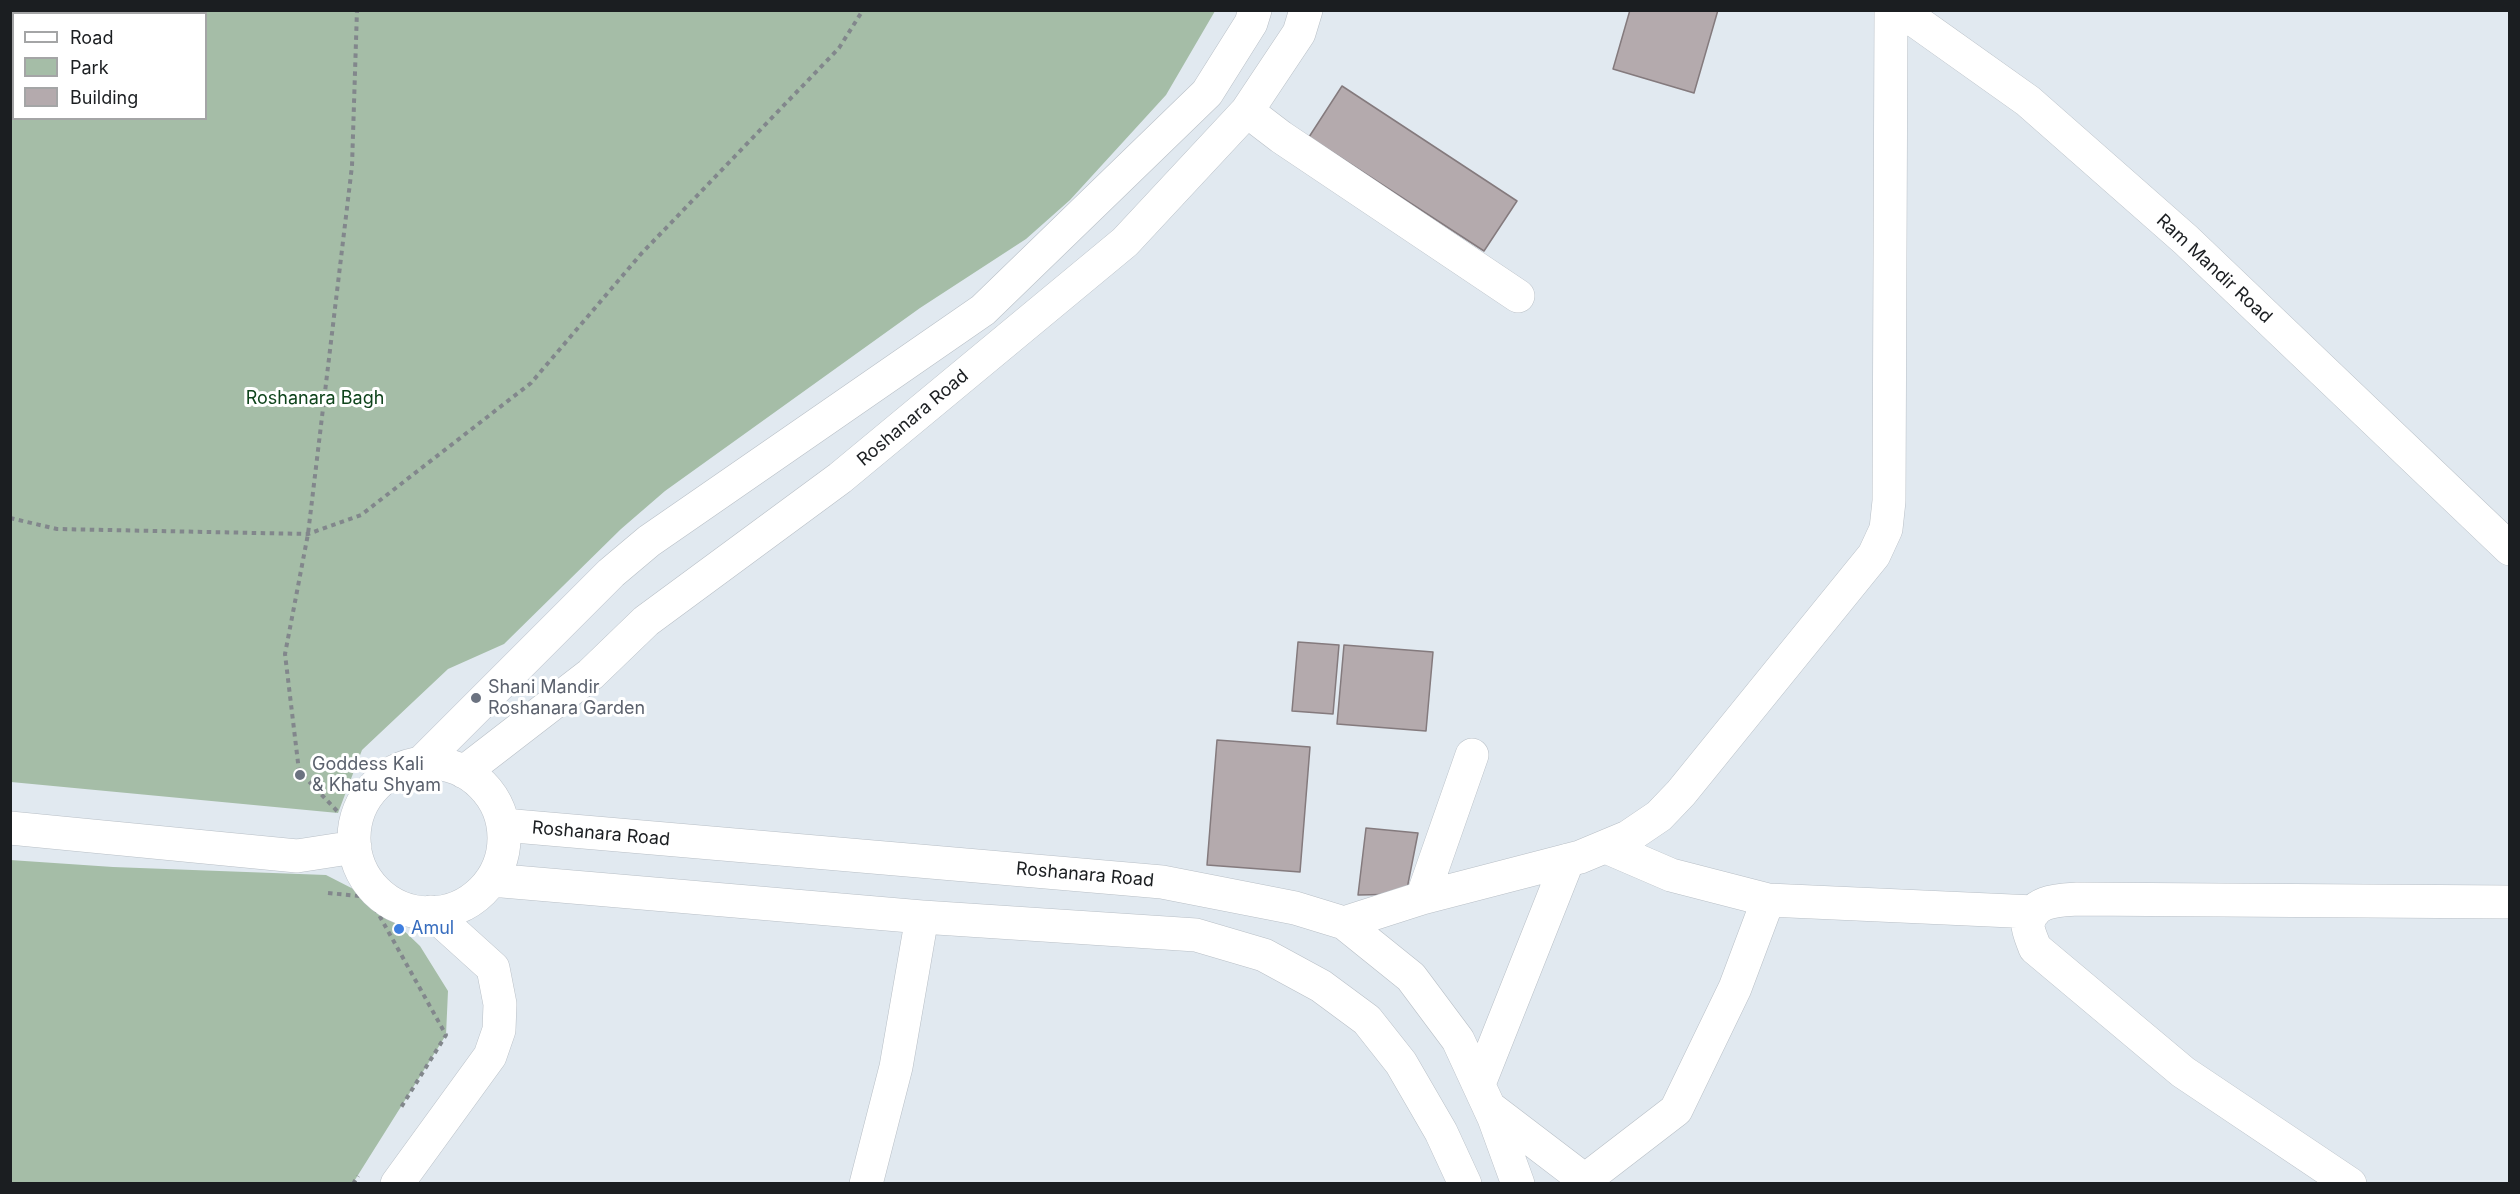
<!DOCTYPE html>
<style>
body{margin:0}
#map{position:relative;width:2520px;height:1194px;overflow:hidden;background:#e1e9f0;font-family:Inter,sans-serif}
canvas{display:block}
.frame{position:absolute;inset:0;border:12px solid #1b1e21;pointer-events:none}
.legend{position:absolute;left:12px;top:12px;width:195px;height:108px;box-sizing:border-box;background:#fff;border:2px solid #a4a5a6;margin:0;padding:8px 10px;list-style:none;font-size:18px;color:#1b1e21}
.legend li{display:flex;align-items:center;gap:12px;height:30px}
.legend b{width:30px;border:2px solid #a4a5a6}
</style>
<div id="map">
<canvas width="2520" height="1194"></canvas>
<div class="frame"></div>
<ul class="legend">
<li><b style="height:8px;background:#fff"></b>Road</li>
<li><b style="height:16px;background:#a5bda7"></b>Park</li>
<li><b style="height:16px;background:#b4aaad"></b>Building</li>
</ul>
</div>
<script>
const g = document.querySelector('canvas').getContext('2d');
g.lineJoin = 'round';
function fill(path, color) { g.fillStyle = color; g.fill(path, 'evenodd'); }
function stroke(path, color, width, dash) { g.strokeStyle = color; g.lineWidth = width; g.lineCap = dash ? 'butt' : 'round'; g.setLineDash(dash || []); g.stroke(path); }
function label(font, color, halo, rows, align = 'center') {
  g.font = font + ' Inter,sans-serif'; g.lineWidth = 6; g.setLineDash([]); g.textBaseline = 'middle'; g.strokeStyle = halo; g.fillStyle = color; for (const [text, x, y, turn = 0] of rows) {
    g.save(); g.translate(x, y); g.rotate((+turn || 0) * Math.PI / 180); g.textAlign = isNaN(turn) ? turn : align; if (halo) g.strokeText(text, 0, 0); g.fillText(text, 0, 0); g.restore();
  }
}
const green = new Path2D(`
 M 10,11 L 11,10 L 1215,11 L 1166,95 L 1070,200 L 1026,239 L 920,308 L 665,491 L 621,529 L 504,644 L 448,669 L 362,750 L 338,813 L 11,782 ZM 14,14 L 206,14 L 206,118 L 14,118 Z
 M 10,860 L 113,867 L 326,875 L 369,897 L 420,946 L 448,991 L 446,1035 L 353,1183 L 11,1183 Z`);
const building = new Path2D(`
 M 1630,10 L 1718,10 L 1694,93 L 1613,69 Z
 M 1342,86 L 1517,201 L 1484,251 L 1309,137 Z
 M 1298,642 L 1339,645 L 1333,714 L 1292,711 Z
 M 1344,645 L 1433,652 L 1426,731 L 1337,724 Z
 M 1217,740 L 1310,747 L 1300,872 L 1207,865 Z
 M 1366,828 L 1418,833 L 1406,894 L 1358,895 Z`);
const path = new Path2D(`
 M 10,518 L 57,529 L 308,534 L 361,515 L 531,383 L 641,254 L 839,48 L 863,10
 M 337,811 L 299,771 L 285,654 L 308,534 L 352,166 L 357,10
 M 328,893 L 369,897 L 446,1035 L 400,1109
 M 353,1184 L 358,1176`);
const minor = new Path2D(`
 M 1900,10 L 2028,101 L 2186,240 L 2510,549
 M 1247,111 L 1281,137 L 1518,296
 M354 838a75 75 0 1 1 150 0a75 75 0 1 1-150 0Z
 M 420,764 L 611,573 L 649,541 L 983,310 L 1207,93 L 1251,23 L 1255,10
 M 464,772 L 591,674 L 646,621 L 840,478 L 1125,242 L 1247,111 L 1299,33 L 1306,10
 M 503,825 L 1162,882 L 1295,908 L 1344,923 L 1411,977 L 1458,1040 L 1494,1118 L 1518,1184
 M 10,828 L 297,856 L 355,847
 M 1606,847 L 1671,875 L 1768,900 L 2034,912
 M 491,880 L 922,917 L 1196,935 L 1264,955 L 1321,986 L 1367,1020 L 1401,1063 L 1441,1132 L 1465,1184
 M 1422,898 L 1472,755
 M 1344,923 L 1422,898 L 1580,857 L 1628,837 L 1659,816 L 1681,793 L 1874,555 L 1886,529 L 1889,501 L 1891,10
 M 1479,1084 L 1568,860
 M 1489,1107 L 1590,1184
 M 1585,1180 L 1676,1110 L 1735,988 L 1768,900
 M 397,1184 L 490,1056 L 499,1030 L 500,1004 L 493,968 L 431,912
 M 866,1184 L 896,1067 L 922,917
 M 2350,1184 L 2183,1072 L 2035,948 C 2033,942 2028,932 2028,925 C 2031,900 2059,900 2077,899 L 2510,902`);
const markers = [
 [476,698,6,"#6b7280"],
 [300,775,6,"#6b7280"],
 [399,929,6,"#3f7fe0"]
];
const streetNames = [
 ["Ram Mandir Road",2214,269,43],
 ["Roshanara Road",913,418,-40],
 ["Roshanara Road",601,834,5],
 ["Roshanara Road",1085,875,5]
];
const parkNames = [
 ["Roshanara Bagh",315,399]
];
const worshipNames = [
 ["Shani Mandir",488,688],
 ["Roshanara Garden",488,709],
 ["Goddess Kali",312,765],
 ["& Khatu Shyam",312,786]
];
const shopNames = [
 ["Amul",411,929]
];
fill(green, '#a5bda7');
fill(building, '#b4aaad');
stroke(building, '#847a7d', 1.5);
stroke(minor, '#b8bfc6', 34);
stroke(path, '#82878c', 4, [4.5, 4.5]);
stroke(minor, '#fff', 33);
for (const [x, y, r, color] of markers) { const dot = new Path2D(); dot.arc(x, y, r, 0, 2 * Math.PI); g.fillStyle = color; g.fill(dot); stroke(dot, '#fff', 2); }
label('18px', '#1b1e21', '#fff', streetNames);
label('18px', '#0f441c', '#fff', parkNames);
label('18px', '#5b616d', '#fff', worshipNames, 'left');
label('18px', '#366cbe', '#fff', shopNames, 'left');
</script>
